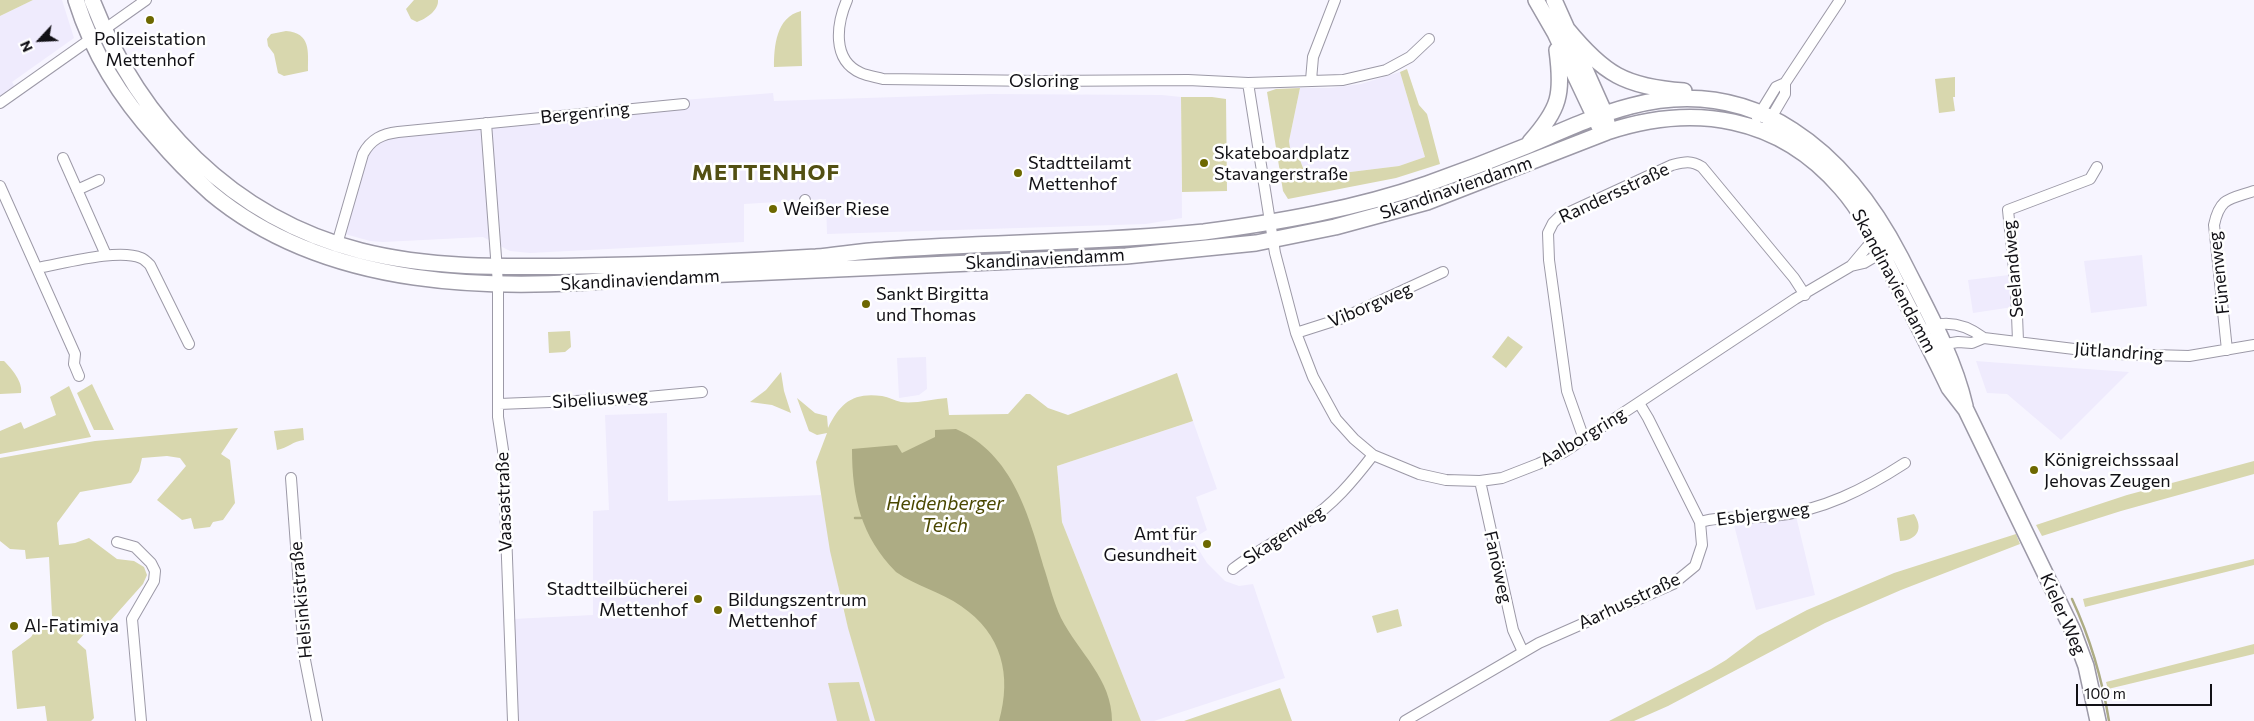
<!DOCTYPE html>
<meta charset="utf-8">
<style>
body{margin:0}
#map{position:relative;width:2254px;height:721px;overflow:hidden;background:#f7f5ff;font-family:Commissioner,sans-serif}
canvas{display:block}
.north{position:absolute;left:15px;top:15px;width:50px;height:50px;-webkit-text-stroke:4px #fff;paint-order:stroke;rotate:245deg;font-size:14px;font-weight:700;line-height:20px;text-align:center;color:#121116}
.north::after{content:'';display:block;margin:auto;width:18px;height:22px;background:#121116;clip-path:polygon(50% 0,100% 100%,50% 72%,0 100%)}
.scale{position:absolute;left:2076px;top:684px;width:136px;height:22px;box-sizing:border-box;border:2px solid #121116;border-top:0;padding-left:6px;font-size:15px;line-height:18px;white-space:nowrap;color:#121116;-webkit-text-stroke:4px #fff;paint-order:stroke}
</style>
<div id="map">
<canvas width="2254" height="721"></canvas>
<div class="north">N</div>
<div class="scale">100 m</div>
</div>
<script>
const g = document.querySelector('canvas').getContext('2d');
g.lineJoin = 'round';
function fill(path, color) { g.fillStyle = color; g.fill(path, 'evenodd'); }
function stroke(path, color, width, dash) { g.strokeStyle = color; g.lineWidth = width; g.lineCap = dash ? 'butt' : 'round'; g.setLineDash(dash || []); g.stroke(path); }
function label(font, color, halo, rows, align = 'center') {
  g.font = font + ' Commissioner,sans-serif'; g.lineWidth = 5; g.setLineDash([]); g.textBaseline = 'middle'; g.strokeStyle = halo; g.fillStyle = color; for (const [text, x, y, turn = 0] of rows) {
    g.save(); g.translate(x, y); g.rotate((+turn || 0) * Math.PI / 180); g.textAlign = isNaN(turn) ? turn : align; if (halo) g.strokeText(text, 0, 0); g.fillText(text, 0, 0); g.restore();
  }
}
const built = new Path2D(`
 M 33,0 L 62,0 L 74,38 L 12,82 L 17,90 L 0,103 L 0,16 Z
 M 1400,72 L 1425,157 L 1399,166 L 1310,177 L 1306,176 L 1300,160 L 1290,148 L 1289,141 L 1300,88 L 1330,88 L 1361,84 Z
 M 773,93 L 774,101 L 989,94 L 1162,95 L 1181,97 L 1182,218 L 1146,224 L 827,234 L 826,199 L 744,204 L 744,242 L 530,253 L 510,251 L 483,237 L 383,242 L 370,241 L 345,234 L 369,151 L 376,142 L 388,138 L 670,111 L 670,101 Z
 M 2142,255 L 2147,306 L 2091,313 L 2084,261 Z
 M 2009,275 L 2013,307 L 1973,313 L 1968,280 Z
 M 926,357 L 927,389 L 919,395 L 899,398 L 897,358 Z
 M 1976,361 L 2002,363 L 2129,372 L 2061,440 L 2007,394 L 1987,393 Z
 M 667,413 L 668,501 L 821,495 L 842,605 L 875,721 L 518,721 L 513,619 L 593,615 L 593,511 L 609,510 L 605,415 Z
 M 1193,421 L 1217,489 L 1196,497 L 1207,530 L 1192,539 L 1207,563 L 1225,581 L 1239,586 L 1253,584 L 1285,678 L 1154,721 L 1141,721 L 1062,522 L 1057,466 Z
 M 1796,516 L 1815,595 L 1756,610 L 1734,525 Z`);
const green = new Path2D(`
 M 0,0 L 33,0 L 0,16 Z
 M 414,0 L 438,0 C 439,10 426,19 417,22 L 411,19 L 406,9 Z
 M 801,11 L 802,66 L 774,67 C 774,47 776,17 801,11 Z
 M 286,31 C 311,33 308,51 308,71 L 284,76 L 278,73 L 274,54 L 268,46 L 267,39 L 271,34 Z
 M 1407,69 L 1419,105 L 1427,114 L 1440,164 L 1396,178 L 1288,199 L 1283,191 L 1267,92 L 1276,89 L 1300,88 L 1289,141 L 1290,148 L 1300,160 L 1306,176 L 1310,177 L 1399,166 L 1425,157 L 1400,72 Z
 M 1955,77 L 1955,97 L 1953,97 L 1955,111 L 1939,113 L 1935,79 Z
 M 1181,97 L 1212,97 L 1226,99 L 1227,191 L 1182,192 Z
 M 570,331 L 571,347 L 565,352 L 549,353 L 548,332 Z
 M 1508,336 L 1523,347 L 1506,368 L 1492,357 Z
 M 0,361 L 4,361 C 12,369 23,382 21,393 L 0,394 Z
 M 781,372 L 784,391 L 791,413 L 772,405 L 750,402 L 766,390 Z
 M 1177,373 L 1193,421 L 1057,466 L 1062,522 L 1141,721 L 875,721 L 848,628 L 830,551 L 816,462 L 827,433 L 817,435 L 809,431 L 797,398 L 815,413 L 827,416 L 828,428 C 840,403 853,392 882,396 C 889,397 895,401 901,402 C 915,404 933,399 947,398 L 949,415 L 1008,414 L 1026,394 L 1030,394 L 1048,408 L 1068,415 Z
 M 92,384 L 114,430 L 94,430 L 77,393 Z
 M 69,386 L 91,437 L 0,454 L 0,431 L 21,422 L 24,429 L 56,415 L 50,397 Z
 M 238,428 L 221,454 L 230,460 L 235,503 L 223,520 L 213,522 L 210,527 L 194,529 L 191,518 L 182,520 L 157,500 L 186,466 L 180,458 L 167,456 L 142,458 L 139,471 L 131,483 L 80,492 L 57,523 L 59,545 L 75,543 L 89,538 L 117,559 L 134,561 L 144,567 L 147,575 L 143,584 L 102,630 L 92,625 L 77,642 L 86,650 L 94,718 L 91,721 L 47,721 L 45,706 L 17,709 L 12,651 L 31,637 L 35,631 L 58,627 L 57,618 L 52,616 L 49,557 L 26,559 L 25,550 L 10,549 L 0,541 L 0,458 L 95,441 Z
 M 303,428 L 304,440 C 293,441 288,448 277,450 L 274,431 Z
 M 2254,461 L 2254,474 L 2121,511 L 2042,536 L 2036,525 L 2127,495 Z
 M 1914,514 C 1924,529 1917,540 1900,541 L 1897,518 Z
 M 2016,534 L 2020,544 L 1901,590 L 1825,623 L 1668,706 L 1634,721 L 1609,721 L 1711,669 L 1726,660 L 1758,636 L 1807,610 L 1894,573 Z
 M 2254,559 L 2254,565 L 2085,607 L 2083,599 Z
 M 1398,609 L 1402,626 L 1377,633 L 1372,616 Z
 M 2254,644 L 2254,654 L 2108,689 L 2106,682 Z
 M 859,682 L 870,721 L 837,721 L 828,683 Z
 M 1280,688 L 1292,721 L 1184,721 Z`);
const water = new Path2D(`
 M 956,429 C 1013,454 1029,516 1045,571 C 1050,587 1054,603 1061,618 C 1079,653 1112,679 1112,721 L 999,721 C 1012,675 1002,634 961,606 C 941,592 916,586 896,572 C 861,536 852,498 852,449 L 897,445 L 902,453 L 935,437 L 935,430 Z`);
const stream = new Path2D(`
 M 855,518 L 861,518
 M 2072,599 C 2090,638 2102,678 2109,721`);
const street = new Path2D(`
 M 847,0 C 837,23 831,60 861,73 C 868,76 876,77 883,79 L 1041,81 L 1188,80 L 1248,83 L 1343,80 L 1386,70 L 1410,57 L 1429,39
 M 1311,80 L 1313,57 L 1335,0
 M 1248,83 L 1275,253 L 1296,333 L 1313,377 L 1336,419 L 1354,439 L 1373,455 L 1419,474 L 1446,480 L 1480,481 L 1502,478 L 1538,464 L 1564,452 L 1599,429 L 1795,299 L 1851,266 L 1864,263 L 1886,250
 M 0,103 L 146,0
 M 1757,118 L 1776,87 L 1785,83
 M 486,123 L 498,284 L 498,417 L 503,450 L 513,721
 M 1768,123 L 1785,94 L 1785,83 L 1840,0
 M 63,158 L 106,255
 M 0,186 L 75,354 L 74,364 L 79,376
 M 77,190 L 99,180
 M 805,200 L 806,209
 M 337,244 L 363,154 C 371,139 382,134 398,132 L 684,104
 M 1851,266 L 1867,247 L 1880,238
 M 37,268 C 62,264 118,248 141,258 C 144,259 148,263 150,265 L 189,344
 M 1931,326 C 1951,320 1968,326 1984,338
 M 1296,333 L 1343,318 L 1443,272
 M 2018,341 L 2016,289 L 2008,210 L 2090,179 L 2097,167
 M 1939,345 L 1958,342 L 1972,343 L 1984,338 L 2115,354 L 2189,356 L 2254,345
 M 2227,350 L 2214,225 C 2220,197 2230,199 2254,191
 M 499,404 L 626,399 L 702,392
 M 1584,439 L 1567,391 L 1549,260 L 1548,233 L 1553,223 L 1559,217 L 1672,165 C 1684,162 1691,160 1702,167 L 1794,278 L 1805,295
 M 291,478 L 304,655 L 317,721
 M 1480,481 L 1513,630 L 1523,652
 M 1700,522 C 1723,515 1749,519 1773,516 C 1822,511 1865,489 1905,463
 M 117,542 L 135,547 L 151,563 L 155,571 L 154,581 L 132,619 L 141,721
 M 1233,569 C 1256,551 1281,539 1305,523 C 1333,505 1353,481 1373,455
 M 1405,721 L 1539,643 L 1673,584 L 1695,566 L 1702,545 L 1700,522 L 1648,418 L 1639,403`);
const secondary = new Path2D(`
 M 76,0 C 93,54 120,97 158,139 C 174,158 192,176 211,193 C 327,290 496,292 638,278 L 1126,256 L 1256,243 L 1335,227 L 1427,202 L 1607,132 C 1694,103 1779,116 1841,188 C 1865,215 1879,248 1895,280 C 1913,316 1932,352 1949,388 L 1966,410 L 2073,631 L 2086,666 L 2098,721
 M 92,0 C 139,122 232,218 361,251 C 432,269 509,267 582,266 C 660,265 738,262 816,257 C 839,255 861,251 883,250 C 990,242 1097,243 1204,232 C 1279,222 1355,209 1427,184 C 1461,172 1495,159 1529,145 C 1562,131 1596,115 1631,106 C 1756,73 1847,153 1901,258 C 1924,304 1953,354 1965,406
 M 1536,0 L 1555,33 L 1599,126
 M 1554,0 L 1605,114 L 1607,123
 M 1567,29 C 1604,74 1625,87 1684,91
 M 1530,142 C 1560,108 1563,95 1557,50`);
const markers = [
 [150,20,5,"#6d6800"],
 [1204,163,5,"#6d6800"],
 [1018,173,5,"#6d6800"],
 [773,209,5,"#6d6800"],
 [866,304,5,"#6d6800"],
 [2034,470,5,"#6d6800"],
 [1207,544,5,"#6d6800"],
 [698,599,5,"#6d6800"],
 [718,610,5,"#6d6800"],
 [14,626,5,"#6d6800"]
];
const poiNames = [
 ["Polizeistation",150,39,"center"],
 ["Mettenhof",150,60,"center"],
 ["Skateboardplatz",1214,153],
 ["Stavangerstraße",1214,174],
 ["Stadtteilamt",1028,163],
 ["Mettenhof",1028,184],
 ["Weißer Riese",783,209],
 ["Sankt Birgitta",876,294],
 ["und Thomas",876,315],
 ["Königreichsssaal",2044,460],
 ["Jehovas Zeugen",2044,481],
 ["Amt für",1197,534,"right"],
 ["Gesundheit",1197,555,"right"],
 ["Stadtteilbücherei",688,589,"right"],
 ["Mettenhof",688,610,"right"],
 ["Bildungszentrum",728,600],
 ["Mettenhof",728,621],
 ["Al-Fatimiya",24,626]
];
const streetNames = [
 ["Osloring",1044,81],
 ["Bergenring",585,113,-6],
 ["Skandinaviendamm",1456,188,-19],
 ["Randersstraße",1614,193,-25],
 ["Skandinaviendamm",1045,259,-3],
 ["Seelandweg",2013,269,-95],
 ["Fünenweg",2219,273,-96],
 ["Skandinaviendamm",640,280,-3],
 ["Skandinaviendamm",1894,281,62],
 ["Viborgweg",1370,305,-23],
 ["Jütlandring",2119,352,4],
 ["Sibeliusweg",600,399,-4],
 ["Aalborgring",1583,437,-31],
 ["Vaasastraße",504,502,-92],
 ["Esbjergweg",1763,514,-7],
 ["Skagenweg",1284,535,-33],
 ["Fanöweg",1498,567,77],
 ["Helsinkistraße",301,600,-95],
 ["Aarhusstraße",1629,601,-25],
 ["Kieler Weg",2063,614,66]
];
const waterNames = [
 ["Heidenberger",945,504],
 ["Teich",945,526]
];
const districtNames = [
 ["METTENHOF",766,173]
];
fill(built, '#efebfd');
fill(green, '#d8d7ae');
fill(water, '#adac84');
stroke(stream, '#adac84', 2.5);
stroke(street, '#9c99a7', 12);
stroke(secondary, '#9c99a7', 18);
stroke(street, '#fff', 10);
stroke(secondary, '#fff', 15);
for (const [x, y, r, color] of markers) { const dot = new Path2D(); dot.arc(x, y, r, 0, 2 * Math.PI); g.fillStyle = color; g.fill(dot); stroke(dot, '#fff', 2); }
label('18px', '#121116', '#fff', poiNames, 'left');
label('18px', '#121116', '#fff', streetNames);
label('italic 19px', '#4a4700', '#fff', waterNames);
g.letterSpacing = '1px';
label('bold 22px', '#535013', '#fff', districtNames);
g.letterSpacing = '0px';
</script>
